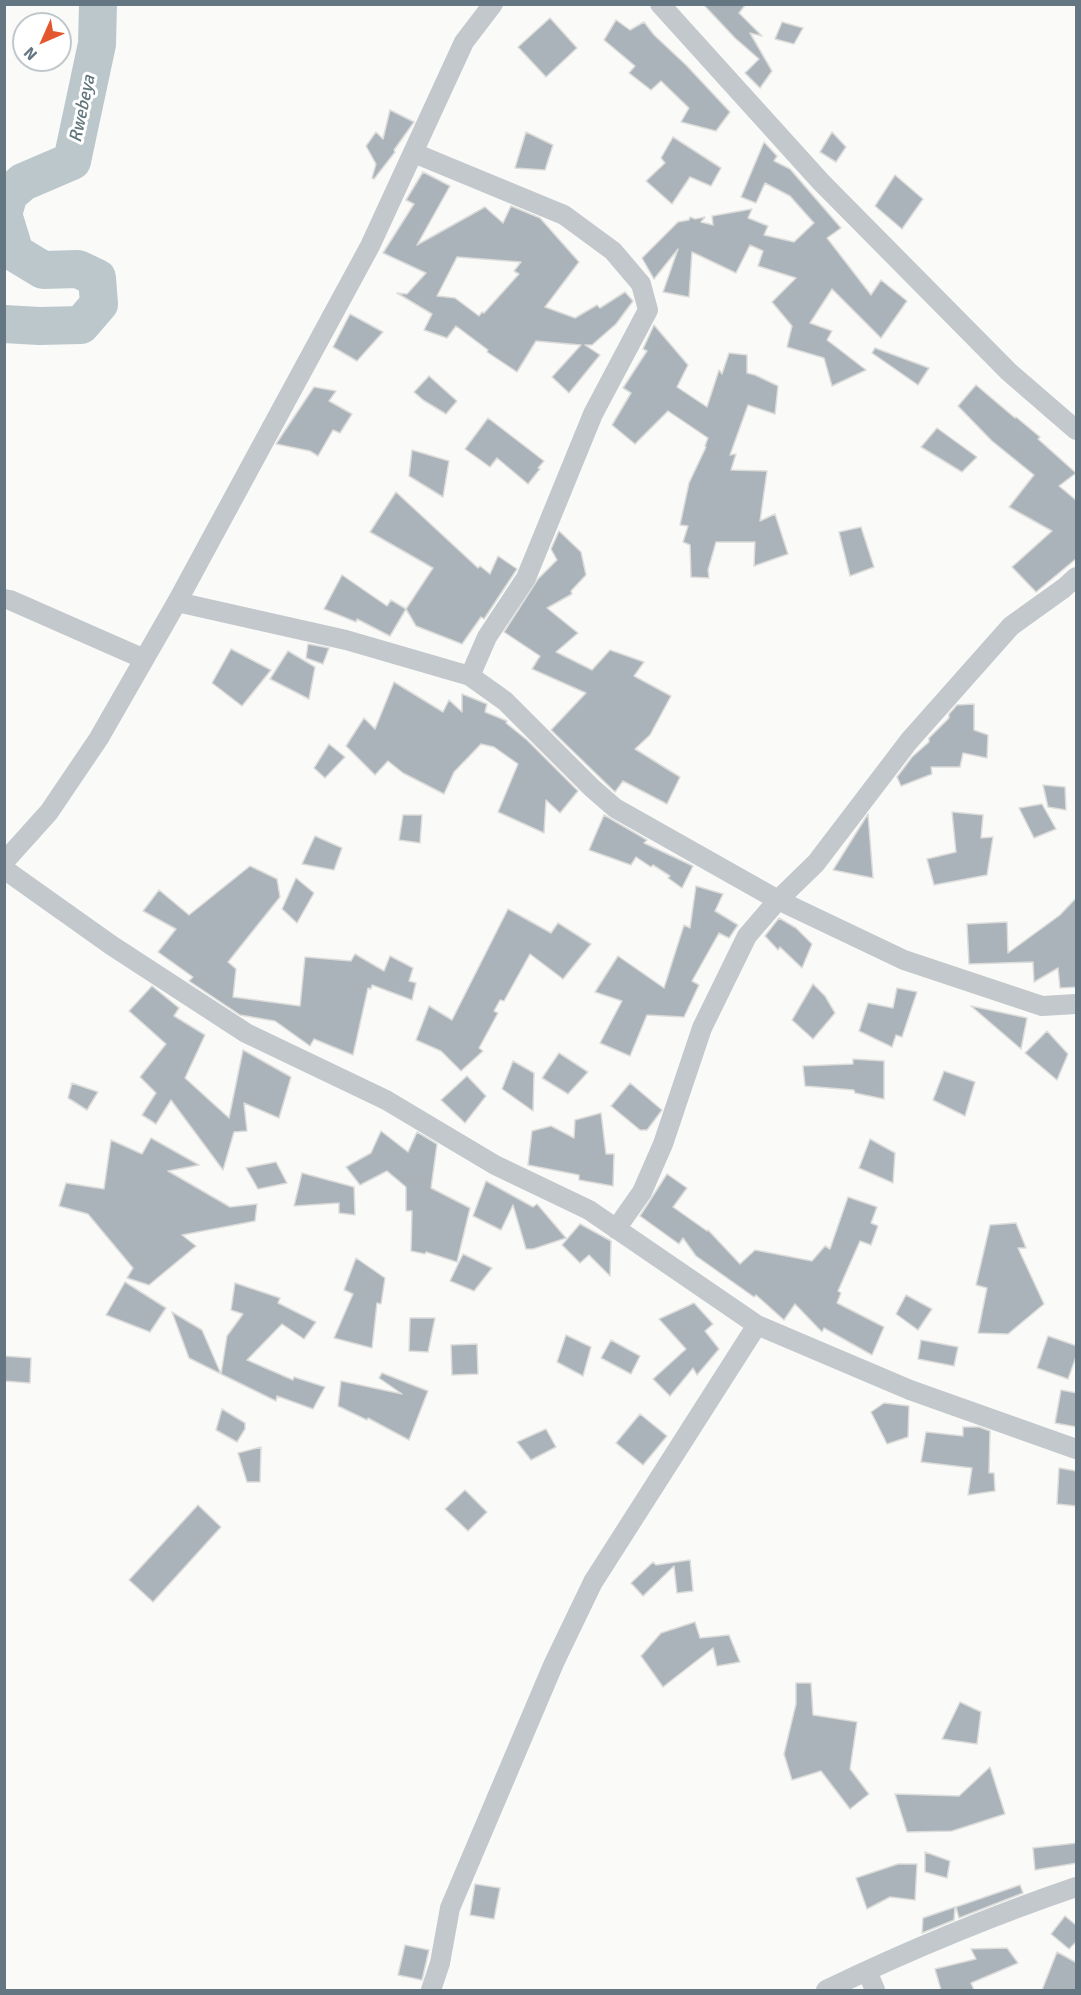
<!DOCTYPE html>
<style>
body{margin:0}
#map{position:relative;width:1081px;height:1995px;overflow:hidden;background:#fafaf8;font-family:Signika,sans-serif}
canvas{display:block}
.frame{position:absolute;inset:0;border:6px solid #657683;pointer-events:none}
.north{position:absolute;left:12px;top:12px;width:60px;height:60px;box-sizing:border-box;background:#fff;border:2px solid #c1c8cd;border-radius:50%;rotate:225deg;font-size:16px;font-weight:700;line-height:24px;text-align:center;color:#657683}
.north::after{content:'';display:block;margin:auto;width:21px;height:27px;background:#e4572e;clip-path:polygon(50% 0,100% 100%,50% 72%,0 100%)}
</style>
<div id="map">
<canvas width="1081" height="1995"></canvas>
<div class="frame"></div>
<div class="north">N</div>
</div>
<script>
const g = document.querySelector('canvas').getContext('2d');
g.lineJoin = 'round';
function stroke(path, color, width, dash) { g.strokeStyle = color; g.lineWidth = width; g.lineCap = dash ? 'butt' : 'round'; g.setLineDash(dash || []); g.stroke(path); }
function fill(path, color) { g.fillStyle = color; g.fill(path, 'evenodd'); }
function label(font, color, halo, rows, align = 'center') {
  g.font = font + ' Signika,sans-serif'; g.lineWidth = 6; g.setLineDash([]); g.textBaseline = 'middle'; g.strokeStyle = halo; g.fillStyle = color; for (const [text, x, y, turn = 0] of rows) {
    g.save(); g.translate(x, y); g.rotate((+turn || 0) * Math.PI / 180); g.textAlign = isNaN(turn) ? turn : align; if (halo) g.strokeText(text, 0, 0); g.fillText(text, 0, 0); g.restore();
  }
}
const river = new Path2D(`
 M 4,211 L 9,194 L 23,182 L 72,161 L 97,44 L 98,4
 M 4,217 L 15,253 L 43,270 L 78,269 L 97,278 L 99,304 L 81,325 L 39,326 L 4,324`);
const building = new Path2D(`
 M 703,4 L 746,4 L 739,13 L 762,36 L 750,33 L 772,71 L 760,88 L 745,73 L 759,59 L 735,38 Z
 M 550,18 L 577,48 L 546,77 L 518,47 Z
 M 616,20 L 630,30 L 644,22 L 654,35 L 686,65 L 730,112 L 716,131 L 681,122 L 689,108 L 661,81 L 651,90 L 629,73 L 635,66 L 604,40 Z
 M 782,22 L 803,28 L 794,44 L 775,39 Z
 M 390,110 L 414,122 L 394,150 L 395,152 L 374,179 L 372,178 L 376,164 L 366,146 L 376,132 L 383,139 Z
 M 526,132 L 553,145 L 545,170 L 515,168 Z
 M 832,132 L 846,147 L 836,162 L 820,152 Z
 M 673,137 L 721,168 L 711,186 L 690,177 L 672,204 L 646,181 L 665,163 L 661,158 Z
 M 764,142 L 777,156 L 774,161 L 790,169 L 841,228 L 827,238 L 871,295 L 881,280 L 907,301 L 881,338 L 832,289 L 810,323 L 832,331 L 827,340 L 866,370 L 832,386 L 824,358 L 787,347 L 792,326 L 772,302 L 796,278 L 758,266 L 763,251 L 750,245 L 736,273 L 692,252 L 689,297 L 663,292 L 678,249 L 654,279 L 642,258 L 678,222 L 689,220 L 690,217 L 695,219 L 705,217 L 701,222 L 713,225 L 712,216 L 752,209 L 748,218 L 768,226 L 764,235 L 794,242 L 814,223 L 790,196 L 765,183 L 756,203 L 741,197 Z
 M 423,172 L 450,186 L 417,245 L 485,207 L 503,223 L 511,206 L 540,218 L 579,262 L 545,307 L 575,318 L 597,305 L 600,308 L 625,292 L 633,301 L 616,324 L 592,345 L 585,345 L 600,355 L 569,393 L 552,377 L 581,345 L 536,341 L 517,372 L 487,352 L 488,350 L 456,326 L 447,338 L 424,330 L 432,314 L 397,293 L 407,294 L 426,273 L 383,253 L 414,204 L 406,200 ZM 457,257 L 521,262 L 514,271 L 519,274 L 484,313 L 482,312 L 479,316 L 455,298 L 437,296 Z
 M 895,175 L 923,199 L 902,229 L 875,206 Z
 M 350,314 L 383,332 L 357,361 L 333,347 Z
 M 654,325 L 688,365 L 677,387 L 707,407 L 719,370 L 722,374 L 729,353 L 747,355 L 747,373 L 755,375 L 778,386 L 775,414 L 748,405 L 730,455 L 736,454 L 731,470 L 767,471 L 760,521 L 775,514 L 788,554 L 754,566 L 755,542 L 716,542 L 708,570 L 709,578 L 691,577 L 690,545 L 683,542 L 688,526 L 680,525 L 689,483 L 706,447 L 705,446 L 708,438 L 668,411 L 635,444 L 612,425 L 631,393 L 623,388 L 647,351 L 643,349 Z
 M 875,348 L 929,368 L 918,385 L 872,353 Z
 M 429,376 L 457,401 L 446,414 L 423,400 L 414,392 Z
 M 976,385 L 1015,418 L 1016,417 L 1040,437 L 1038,439 L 1076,473 L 1059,486 L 1077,501 L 1077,558 L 1036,592 L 1012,567 L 1052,531 L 1009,507 L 1034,475 L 992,441 L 958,406 Z
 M 314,387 L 336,391 L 329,401 L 352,414 L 340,433 L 333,430 L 318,456 L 310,451 L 276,444 Z
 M 488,418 L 544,461 L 538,468 L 540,469 L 528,484 L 497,458 L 490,467 L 465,449 Z
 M 937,428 L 977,457 L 962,472 L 921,447 Z
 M 412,450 L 449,461 L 443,497 L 409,476 Z
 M 396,492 L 478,568 L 480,566 L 490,574 L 498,556 L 517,569 L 484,619 L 481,617 L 462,644 L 416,626 L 406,609 L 433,568 L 370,532 Z
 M 861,527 L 874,567 L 850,576 L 839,532 Z
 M 559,531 L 581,552 L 586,575 L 571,591 L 572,594 L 547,608 L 578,633 L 556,652 L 592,670 L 610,650 L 644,662 L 634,676 L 671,696 L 650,735 L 635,749 L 680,777 L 667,804 L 623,781 L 615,792 L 551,730 L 586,693 L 532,669 L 540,656 L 504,632 L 538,579 L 557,560 L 551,549 Z
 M 342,575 L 387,606 L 391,600 L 406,609 L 390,636 L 357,619 L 356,622 L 324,609 Z
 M 308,644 L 329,648 L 323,664 L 306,658 Z
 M 231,649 L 271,670 L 242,706 L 212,683 Z
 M 288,651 L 315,667 L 309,699 L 270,679 Z
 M 394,682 L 443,712 L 449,700 L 462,712 L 462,694 L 487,704 L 485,712 L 507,721 L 506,723 L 527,740 L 578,791 L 560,813 L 546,800 L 544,833 L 498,812 L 518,764 L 494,747 L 481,744 L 454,772 L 444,794 L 403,773 L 388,761 L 375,775 L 346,746 L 364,718 L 375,729 Z
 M 974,704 L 974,730 L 988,735 L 987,758 L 963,753 L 960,767 L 931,767 L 932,774 L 901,786 L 897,777 L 912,757 L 929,742 L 929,738 L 949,718 L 949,714 L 957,705 Z
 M 329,744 L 345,757 L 325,778 L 314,768 Z
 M 1043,785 L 1065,787 L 1066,810 L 1048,807 Z
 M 1042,804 L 1056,829 L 1034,838 L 1019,808 Z
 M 952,812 L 983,815 L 981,838 L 993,837 L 987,875 L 934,885 L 927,859 L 956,852 Z
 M 868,814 L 873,878 L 833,870 Z
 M 403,815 L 422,815 L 420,843 L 399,840 Z
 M 604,815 L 647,840 L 644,843 L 693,866 L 682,888 L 668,878 L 670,876 L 653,865 L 651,867 L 636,857 L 631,865 L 589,850 Z
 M 315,836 L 342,848 L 334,870 L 302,864 Z
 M 250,866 L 277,879 L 280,897 L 228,962 L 236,969 L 233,997 L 300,1006 L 305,957 L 351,961 L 355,954 L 384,971 L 390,956 L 413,968 L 409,981 L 416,983 L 412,1000 L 372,985 L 371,989 L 368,988 L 353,1055 L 314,1039 L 310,1046 L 275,1021 L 240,1015 L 189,981 L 193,977 L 158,952 L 176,929 L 143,911 L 159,890 L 189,915 Z
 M 296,878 L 314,893 L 297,923 L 282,909 Z
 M 696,886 L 723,894 L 715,911 L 738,925 L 729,938 L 719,933 L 692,981 L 699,985 L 684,1017 L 647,1015 L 630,1056 L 600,1043 L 622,1001 L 595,992 L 618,956 L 664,988 L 684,925 L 690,928 Z
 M 1077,897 L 1077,987 L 1060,988 L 1058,968 L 1034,982 L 1033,962 L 969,964 L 967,924 L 1007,922 L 1008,953 L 1060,915 Z
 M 508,909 L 551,933 L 558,923 L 591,944 L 563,979 L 530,954 L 504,1001 L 500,1000 L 494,1011 L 498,1013 L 479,1048 L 483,1051 L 461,1071 L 441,1051 L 416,1040 L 429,1006 L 452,1020 Z
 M 779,918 L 796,928 L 812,944 L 802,968 L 780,947 L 778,950 L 765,936 Z
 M 813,984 L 825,996 L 835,1013 L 813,1039 L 792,1020 Z
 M 152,986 L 179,1008 L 174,1016 L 205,1035 L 185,1078 L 229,1118 L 243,1050 L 291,1077 L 279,1118 L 244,1103 L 247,1131 L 234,1132 L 223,1170 L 171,1100 L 156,1124 L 142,1115 L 156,1093 L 140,1077 L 166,1044 L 129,1011 Z
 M 897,988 L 917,992 L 902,1037 L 896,1035 L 892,1047 L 859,1031 L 868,1003 L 893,1008 Z
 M 971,1006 L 1027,1018 L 1021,1049 Z
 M 1047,1031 L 1068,1054 L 1057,1080 L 1025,1053 Z
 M 559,1053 L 588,1072 L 568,1094 L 542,1078 Z
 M 853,1059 L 884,1061 L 884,1099 L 855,1093 L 854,1090 L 805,1086 L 803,1066 L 853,1064 Z
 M 513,1061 L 534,1073 L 533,1111 L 502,1089 Z
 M 944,1071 L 975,1082 L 965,1116 L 933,1100 Z
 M 467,1076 L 486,1096 L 465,1123 L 441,1100 Z
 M 72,1083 L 98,1092 L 87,1110 L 68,1098 Z
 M 630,1083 L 662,1110 L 647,1130 L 640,1130 L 611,1106 Z
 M 601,1113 L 606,1154 L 614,1154 L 613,1186 L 579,1180 L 579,1175 L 528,1165 L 532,1131 L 551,1126 L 574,1138 L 575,1120 Z
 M 381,1131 L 408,1152 L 417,1132 L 437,1144 L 431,1188 L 470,1208 L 457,1262 L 426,1252 L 425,1254 L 411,1251 L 412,1211 L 406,1211 L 406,1187 L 387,1171 L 360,1185 L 346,1167 L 371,1153 Z
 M 151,1138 L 199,1165 L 168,1171 L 230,1207 L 257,1204 L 255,1221 L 182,1235 L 196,1246 L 149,1285 L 127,1278 L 133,1268 L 88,1214 L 59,1206 L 66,1183 L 104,1189 L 111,1140 L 142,1154 Z
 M 870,1139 L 895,1153 L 893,1183 L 859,1168 Z
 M 276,1162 L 287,1183 L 258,1189 L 246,1168 Z
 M 302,1173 L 354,1187 L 355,1215 L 339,1213 L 339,1203 L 294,1206 Z
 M 667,1174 L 687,1188 L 673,1207 L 707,1231 L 708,1230 L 740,1264 L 755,1250 L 812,1261 L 825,1246 L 830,1249 L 848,1197 L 877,1207 L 871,1223 L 878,1226 L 871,1245 L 860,1241 L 838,1291 L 841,1293 L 837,1303 L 884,1327 L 872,1355 L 824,1328 L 822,1332 L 795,1304 L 784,1320 L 756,1295 L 754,1297 L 696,1256 L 683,1238 L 679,1244 L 640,1216 Z
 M 486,1181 L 533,1207 L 537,1204 L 566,1238 L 533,1249 L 526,1249 L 513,1205 L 501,1230 L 473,1216 Z
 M 1016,1223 L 1026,1248 L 1018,1248 L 1044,1304 L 1008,1334 L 978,1333 L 987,1288 L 976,1285 L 990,1225 Z
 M 580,1224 L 611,1241 L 610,1276 L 589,1255 L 580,1263 L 562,1245 Z
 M 463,1254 L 492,1268 L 474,1291 L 450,1281 Z
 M 356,1258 L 385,1278 L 381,1304 L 377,1303 L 372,1348 L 334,1338 L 353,1294 L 344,1290 Z
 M 125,1282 L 166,1308 L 150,1332 L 106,1315 Z
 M 235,1283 L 280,1298 L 278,1303 L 316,1322 L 304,1339 L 282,1324 L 247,1360 L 293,1380 L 294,1377 L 325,1387 L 313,1409 L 277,1396 L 276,1401 L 221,1374 L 227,1336 L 243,1314 L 231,1310 Z
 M 906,1295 L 932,1309 L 918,1330 L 896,1314 Z
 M 694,1303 L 713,1324 L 705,1331 L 719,1349 L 697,1375 L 693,1368 L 670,1396 L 653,1379 L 686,1349 L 659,1319 Z
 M 172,1312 L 202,1330 L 221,1374 L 189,1358 Z
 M 410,1318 L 435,1318 L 428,1352 L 409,1351 Z
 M 566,1335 L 591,1347 L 583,1376 L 557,1362 Z
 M 1048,1336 L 1077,1346 L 1077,1354 L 1068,1379 L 1037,1368 Z
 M 611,1340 L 640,1356 L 631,1374 L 601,1358 Z
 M 921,1340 L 958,1347 L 954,1366 L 918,1359 Z
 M 477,1344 L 478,1374 L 452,1375 L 451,1345 Z
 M 4,1356 L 31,1358 L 30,1383 L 4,1381 Z
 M 382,1373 L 428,1391 L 409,1440 L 368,1418 L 367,1420 L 338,1406 L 341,1381 L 402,1394 L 379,1378 Z
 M 1061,1390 L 1077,1393 L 1077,1427 L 1055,1423 Z
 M 884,1403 L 909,1406 L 908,1437 L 887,1444 L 871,1412 Z
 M 222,1409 L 245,1423 L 245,1429 L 237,1442 L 216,1430 Z
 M 640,1414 L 667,1436 L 643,1465 L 616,1443 Z
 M 963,1427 L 979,1427 L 990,1431 L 989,1473 L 994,1473 L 995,1491 L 968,1495 L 972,1468 L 921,1462 L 926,1432 L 963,1436 Z
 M 546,1429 L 556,1447 L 531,1460 L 517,1442 Z
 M 261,1447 L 260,1482 L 247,1482 L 238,1453 Z
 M 1059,1468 L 1077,1471 L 1077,1506 L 1057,1504 Z
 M 465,1490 L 487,1512 L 468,1531 L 445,1509 Z
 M 198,1505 L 221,1527 L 153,1602 L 129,1580 Z
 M 690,1560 L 693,1591 L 677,1593 L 674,1566 L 643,1596 L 631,1583 L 653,1562 L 656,1565 Z
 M 695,1622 L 700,1638 L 729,1635 L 740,1662 L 717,1666 L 713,1648 L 663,1687 L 641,1656 L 661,1633 Z
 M 796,1683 L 811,1683 L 813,1715 L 857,1722 L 850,1769 L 869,1794 L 850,1809 L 821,1771 L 792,1780 L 784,1754 L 796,1704 Z
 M 960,1702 L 981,1712 L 977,1744 L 942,1739 Z
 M 990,1767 L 1005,1814 L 952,1831 L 907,1832 L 895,1794 L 959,1796 Z
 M 1077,1843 L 1077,1863 L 1035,1870 L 1033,1848 Z
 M 925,1852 L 950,1861 L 947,1878 L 925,1872 Z
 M 898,1864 L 917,1864 L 915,1900 L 890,1897 L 867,1909 L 856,1878 Z
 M 475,1884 L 500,1888 L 494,1919 L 470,1915 Z
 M 1020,1885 L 1023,1893 L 959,1918 L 956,1907 Z
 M 955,1907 L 954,1920 L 922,1933 L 923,1918 Z
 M 1065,1916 L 1077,1926 L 1077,1941 L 1069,1949 L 1051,1934 Z
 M 405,1945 L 429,1950 L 422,1980 L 398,1975 Z
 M 1007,1948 L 1018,1963 L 971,1983 L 974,1990 L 941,1990 L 935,1969 L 976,1959 L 971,1949 Z
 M 1057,1952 L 1077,1963 L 1077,1990 L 1042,1990 Z`);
const street = new Path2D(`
 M 660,4 L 821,182 L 1009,372 L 1076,430
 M 414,153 L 564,215 L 613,251 L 641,284 L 648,310 L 593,414 L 526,578 L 487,637 L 470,676
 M 4,599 L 10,600 L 144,659
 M 177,602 L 346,640 L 470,676 L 505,701 L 592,788 L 615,808 L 778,900 L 904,960 L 1042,1006 L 1076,1004
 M 4,862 L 49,812 L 99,738 L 177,602 L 370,246 L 464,42 L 493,4
 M 4,869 L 111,945 L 246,1033 L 386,1100 L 495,1165 L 589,1210 L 757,1325 L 910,1390 L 1076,1449
 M 616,1229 L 642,1192 L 663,1144 L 702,1028 L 747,936 L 778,900 L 816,863 L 909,741 L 1011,626 L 1064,588 L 1076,577
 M 867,1971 L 875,1990
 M 431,1990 L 440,1963 L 450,1908 L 554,1663 L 593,1582 L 757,1325
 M 826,1990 C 907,1951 991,1916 1076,1887`);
const waterNames = [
 ["Rwebeya",83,109,-78]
];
stroke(river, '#bbc7cb', 38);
fill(building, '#aab3b9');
stroke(building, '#dcdcda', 1.5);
stroke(street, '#c3c8cc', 20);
label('italic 18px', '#60757c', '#fff', waterNames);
</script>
